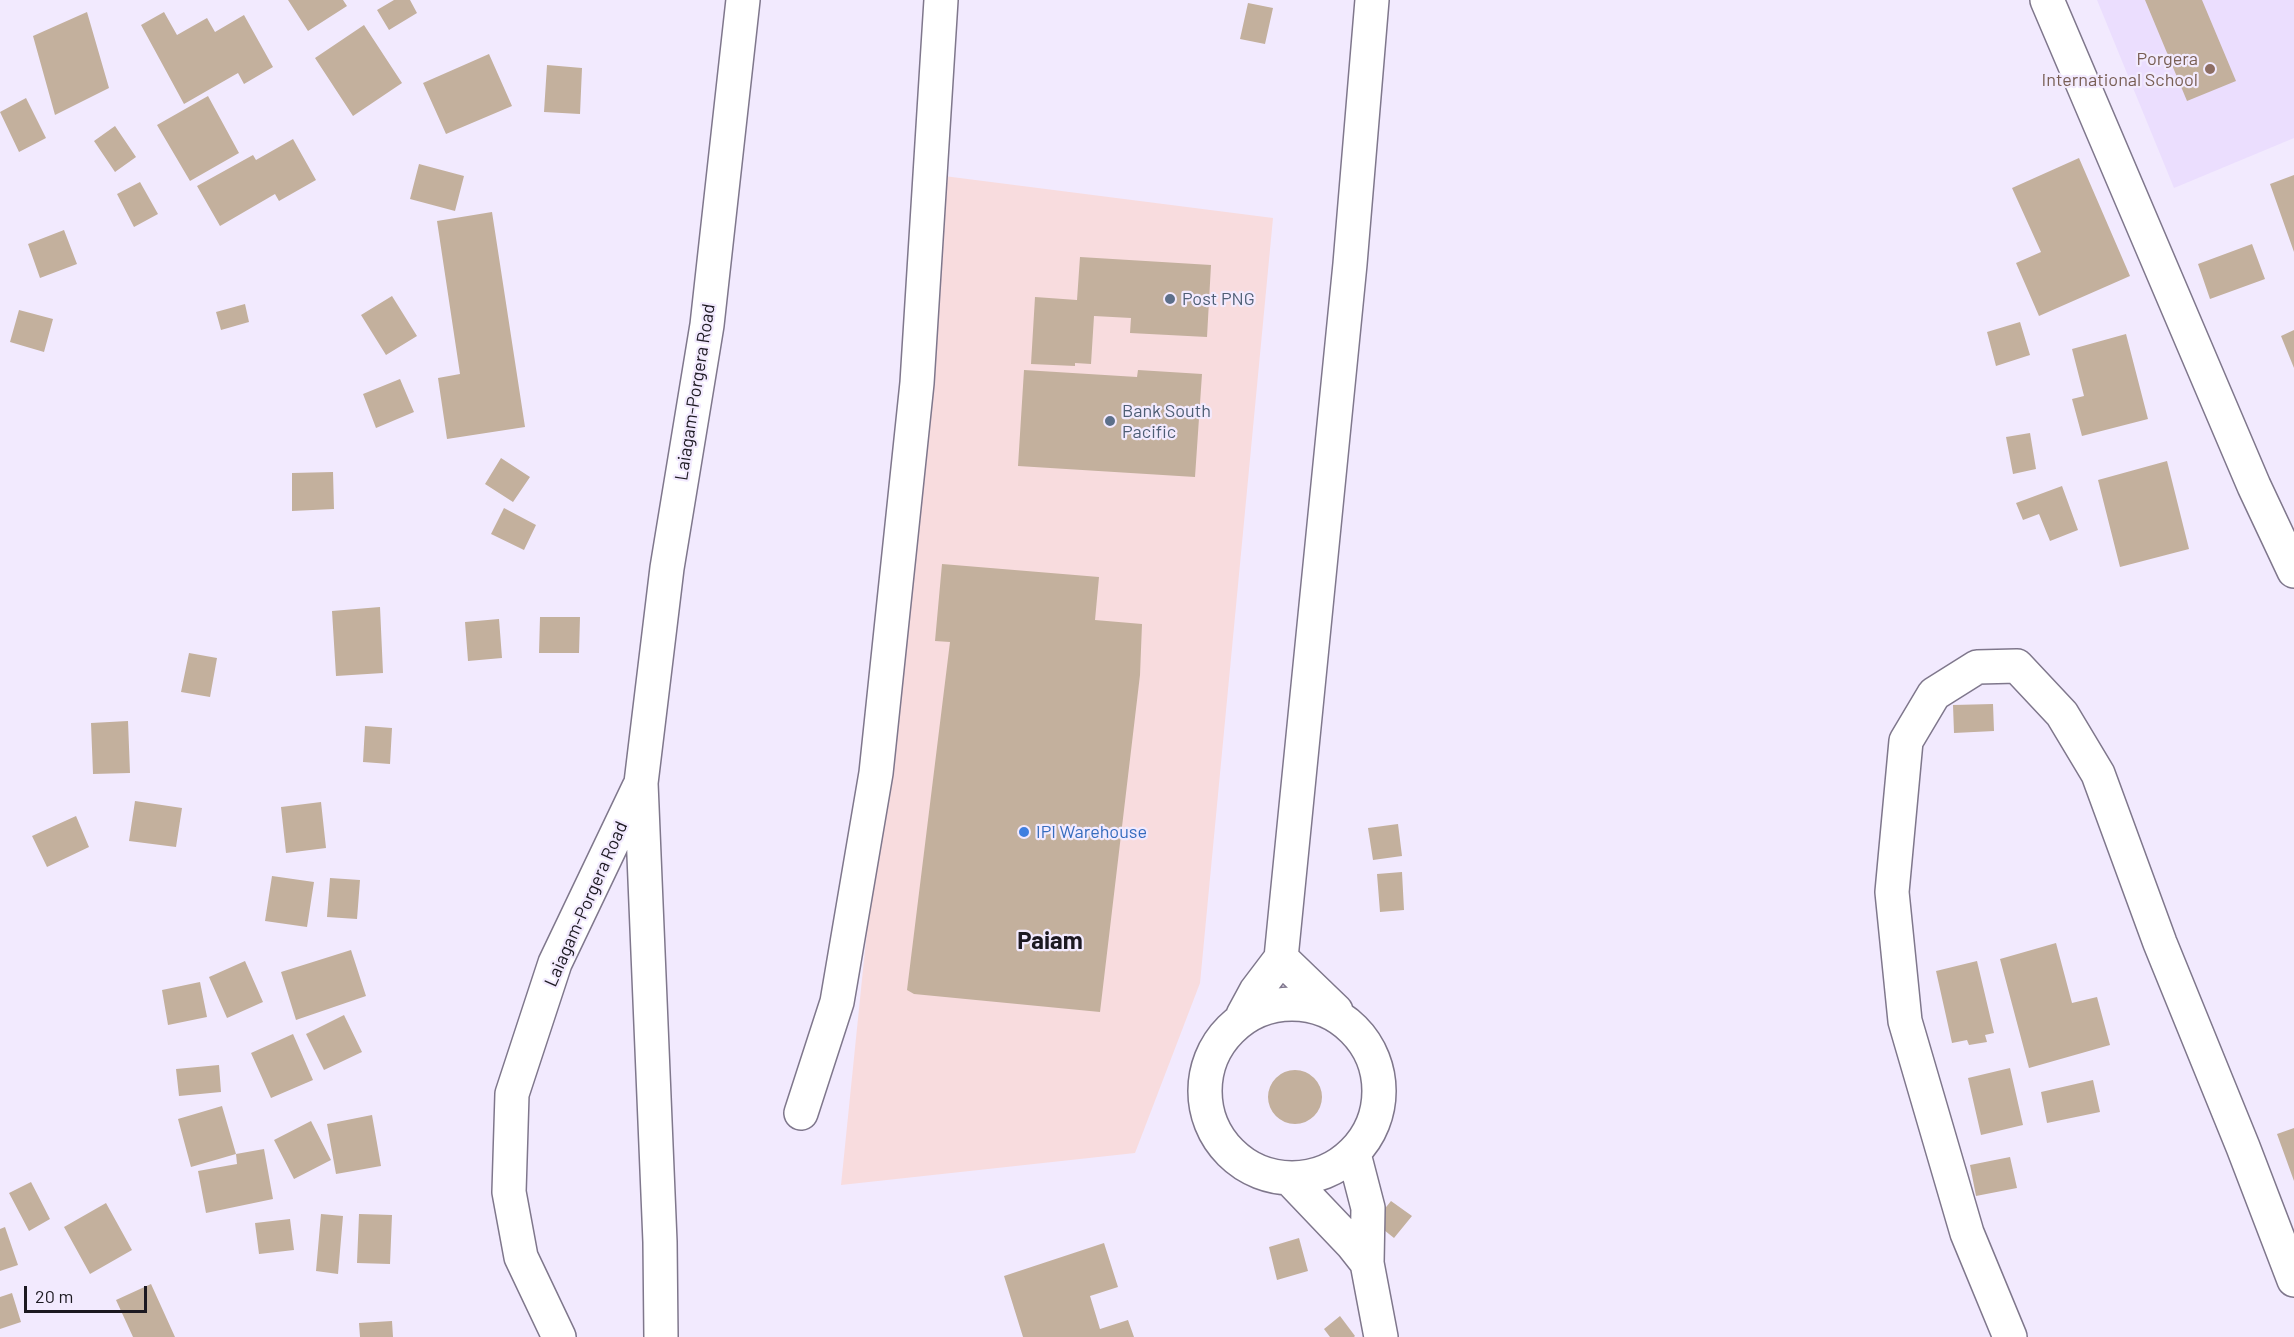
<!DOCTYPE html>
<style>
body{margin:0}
#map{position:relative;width:2294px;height:1337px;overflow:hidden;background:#f2eafe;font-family:Barlow,sans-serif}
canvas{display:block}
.scale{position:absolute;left:24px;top:1286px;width:123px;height:27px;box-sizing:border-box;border:3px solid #1c1921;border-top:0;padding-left:8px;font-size:18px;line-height:21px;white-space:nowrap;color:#1c1921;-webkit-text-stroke:4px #f2eafe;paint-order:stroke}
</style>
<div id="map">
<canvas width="2294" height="1337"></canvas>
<div class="scale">20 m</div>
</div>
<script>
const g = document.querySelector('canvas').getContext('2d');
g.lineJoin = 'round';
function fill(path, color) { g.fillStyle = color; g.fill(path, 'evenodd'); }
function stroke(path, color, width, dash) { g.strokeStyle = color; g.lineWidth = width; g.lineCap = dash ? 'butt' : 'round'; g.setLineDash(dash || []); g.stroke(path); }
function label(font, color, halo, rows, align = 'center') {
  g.font = font + ' Barlow,sans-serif'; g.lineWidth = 4.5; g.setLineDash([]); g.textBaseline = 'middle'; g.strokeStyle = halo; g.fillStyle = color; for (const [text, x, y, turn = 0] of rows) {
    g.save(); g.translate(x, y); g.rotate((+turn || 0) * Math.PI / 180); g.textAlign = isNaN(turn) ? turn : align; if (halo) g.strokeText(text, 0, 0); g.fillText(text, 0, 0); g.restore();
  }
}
const commercial = new Path2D(`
 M 944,176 L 1273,218 L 1200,983 L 1135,1153 L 841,1185 Z`);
const built = new Path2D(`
 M 2097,0 L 2294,0 L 2294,138 L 2174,188 Z`);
const building = new Path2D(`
 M 288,0 L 343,0 L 347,6 L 308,31 Z
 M 394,0 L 410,0 L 417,13 L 389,30 L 377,10 Z
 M 2145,0 L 2202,0 L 2236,81 L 2187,101 Z
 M 1248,3 L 1273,8 L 1265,44 L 1240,39 Z
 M 87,12 L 109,88 L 55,115 L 33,36 Z
 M 164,12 L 177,35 L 207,18 L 215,32 L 244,15 L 273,67 L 244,84 L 238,73 L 184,104 L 141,25 Z
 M 364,25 L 402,83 L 353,116 L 315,58 Z
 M 489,54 L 512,106 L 446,134 L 423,83 Z
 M 547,65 L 582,68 L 580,114 L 544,112 Z
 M 208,96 L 239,153 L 190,181 L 157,125 Z
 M 26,98 L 46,138 L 19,152 L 0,112 Z
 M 115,126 L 136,157 L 115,172 L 94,141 Z
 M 293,139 L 316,180 L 279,201 L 275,194 L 220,226 L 197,186 L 253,155 L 256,160 Z
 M 2079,158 L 2130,276 L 2039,316 L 2016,263 L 2041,252 L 2012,188 Z
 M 419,164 L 464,176 L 455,211 L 410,199 Z
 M 2294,175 L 2294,252 L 2270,184 Z
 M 140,182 L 158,214 L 134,227 L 117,194 Z
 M 492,212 L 525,427 L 447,439 L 438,378 L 460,374 L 437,221 Z
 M 64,230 L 77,264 L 40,278 L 28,244 Z
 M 2252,244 L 2265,279 L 2210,299 L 2198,264 Z
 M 1080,257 L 1211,265 L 1207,337 L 1130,333 L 1131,318 L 1094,316 L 1091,364 L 1075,363 L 1075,366 L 1031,364 L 1035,297 L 1077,300 Z
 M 392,296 L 417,336 L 386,355 L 361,315 Z
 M 245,304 L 249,322 L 221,330 L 216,312 Z
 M 19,310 L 53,319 L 44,352 L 10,342 Z
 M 2020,322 L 2030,355 L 1996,366 L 1987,332 Z
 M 2294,330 L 2294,368 L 2281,336 Z
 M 2126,334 L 2148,419 L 2082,436 L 2072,399 L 2084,396 L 2072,349 Z
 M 1024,370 L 1137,377 L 1138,370 L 1202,374 L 1195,477 L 1018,466 Z
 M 400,379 L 414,412 L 376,428 L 363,394 Z
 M 2030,433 L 2036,469 L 2013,474 L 2006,437 Z
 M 501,458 L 530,477 L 513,502 L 485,484 Z
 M 2167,461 L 2189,549 L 2120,567 L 2098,480 Z
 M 333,472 L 334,509 L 292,511 L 292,473 Z
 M 2062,486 L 2078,530 L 2050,541 L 2039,514 L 2023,520 L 2016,503 Z
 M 504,508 L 536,525 L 524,550 L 491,534 Z
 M 942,564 L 1099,577 L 1095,620 L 1142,624 L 1140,675 L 1100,1012 L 914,994 L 907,990 L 950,642 L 935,641 Z
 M 380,607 L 383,673 L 336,676 L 332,611 Z
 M 540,617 L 580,617 L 579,653 L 539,653 Z
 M 499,619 L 502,658 L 468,661 L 465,622 Z
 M 189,653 L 217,658 L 210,697 L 181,692 Z
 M 1993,704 L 1994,731 L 1954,733 L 1953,705 Z
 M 128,721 L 130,773 L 93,774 L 91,723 Z
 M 365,726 L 392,728 L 390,764 L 363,762 Z
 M 135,801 L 182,808 L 176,847 L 129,841 Z
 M 321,802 L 326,848 L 286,853 L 281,807 Z
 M 76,816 L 89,847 L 47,867 L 32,836 Z
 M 1398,824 L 1402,856 L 1373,860 L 1368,828 Z
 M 1402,872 L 1404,910 L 1380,912 L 1377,874 Z
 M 272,876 L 314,882 L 307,927 L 265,921 Z
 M 330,878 L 360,880 L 357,919 L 327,917 Z
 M 2056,943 L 2072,1003 L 2097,997 L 2110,1045 L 2029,1068 L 2000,959 Z
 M 351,950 L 366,996 L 296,1020 L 281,972 Z
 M 245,961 L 263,1002 L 227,1018 L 209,977 Z
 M 1977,961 L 1994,1033 L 1985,1035 L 1987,1042 L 1969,1045 L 1967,1040 L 1952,1043 L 1936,971 Z
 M 200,982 L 207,1017 L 168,1025 L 162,990 Z
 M 344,1015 L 362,1052 L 324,1070 L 306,1034 Z
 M 293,1034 L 313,1080 L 271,1098 L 251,1053 Z
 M 219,1065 L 221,1092 L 179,1096 L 176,1069 Z
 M 2010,1068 L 2023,1125 L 1981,1135 L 1968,1078 Z
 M1268 1097a27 27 0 1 1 54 0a27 27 0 1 1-54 0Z
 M 2093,1080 L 2100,1112 L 2047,1123 L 2041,1092 Z
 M 222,1106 L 236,1154 L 191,1167 L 178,1119 Z
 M 372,1115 L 381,1166 L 336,1174 L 327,1124 Z
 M 311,1121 L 331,1160 L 294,1179 L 274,1140 Z
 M 2294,1128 L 2294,1181 L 2277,1134 Z
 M 264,1149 L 273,1199 L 206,1213 L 198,1171 L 237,1164 L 236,1154 Z
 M 2010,1157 L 2017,1188 L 1976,1196 L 1970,1165 Z
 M 31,1182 L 50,1219 L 29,1231 L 9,1193 Z
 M 1391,1201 L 1412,1216 L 1394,1238 L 1374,1222 Z
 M 106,1203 L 132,1250 L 90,1274 L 64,1227 Z
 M 321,1214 L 343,1216 L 338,1274 L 316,1271 Z
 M 359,1214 L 392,1215 L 390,1264 L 357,1263 Z
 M 290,1219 L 294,1250 L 259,1254 L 255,1223 Z
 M 5,1227 L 18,1265 L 0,1271 L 0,1229 Z
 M 1299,1238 L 1308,1271 L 1277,1280 L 1269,1247 Z
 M 1104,1243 L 1118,1287 L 1090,1296 L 1100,1329 L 1128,1320 L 1134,1337 L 1023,1337 L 1004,1276 Z
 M 151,1284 L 175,1337 L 133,1337 L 116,1300 Z
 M 12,1293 L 21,1322 L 0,1329 L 0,1297 Z
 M 1340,1316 L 1355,1336 L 1354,1337 L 1330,1337 L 1324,1329 Z
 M 392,1321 L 393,1337 L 360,1337 L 359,1323 Z`);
const minor = new Path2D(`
 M 2047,0 L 2254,486 L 2294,571
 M 1281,958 L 1336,1011
 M1205 1091a87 87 0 1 1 174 0a87 87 0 1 1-174 0Z
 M 1243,1015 L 1256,991 L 1281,958 L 1350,264 L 1372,0
 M 801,1113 L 837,1002 L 876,773 L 917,383 L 941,0
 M 1354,1154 L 1368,1208 L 1367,1263 L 1381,1337
 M 1291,1180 L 1352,1244 L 1367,1263
 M 2010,1337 L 1967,1233 L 1905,1021 L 1892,892 L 1906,741 L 1934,694 L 1977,667 L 2017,666 L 2062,714 L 2098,774 L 2160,943 L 2243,1147 L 2294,1280`);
const primary = new Path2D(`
 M 559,1337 L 521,1257 L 509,1192 L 512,1094 L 555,963 L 639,787
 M 661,1337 L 660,1242 L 641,783 L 667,568 L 707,325 L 743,0`);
const markers = [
 [2210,69,6,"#8d6e63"],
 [1170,299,6,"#5c6f8a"],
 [1110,421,6,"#5c6f8a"],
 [1024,832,6,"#3f7fe0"]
];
const educationNames = [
 ["Porgera",2198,59],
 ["International School",2198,80]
];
const serviceNames = [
 ["Post PNG",1182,299],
 ["Bank South",1122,411],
 ["Pacific",1122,432]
];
const streetNames = [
 ["Laiagam-Porgera Road",695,392,-81],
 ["Laiagam-Porgera Road",586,904,-66]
];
const shopNames = [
 ["IPI Warehouse",1036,832]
];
const districtNames = [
 ["Paiam",1050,941]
];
fill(commercial, '#f8dcde');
fill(built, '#ebdefe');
fill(building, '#c3b09d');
stroke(minor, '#7f778c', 36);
stroke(primary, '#7f778c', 36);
stroke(minor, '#fff', 33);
stroke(primary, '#fff', 33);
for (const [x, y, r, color] of markers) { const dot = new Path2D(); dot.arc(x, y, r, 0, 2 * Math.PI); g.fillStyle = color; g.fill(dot); stroke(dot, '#f2eafe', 2); }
label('18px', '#785e54', '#f2eafe', educationNames, 'right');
label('18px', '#4e5e75', '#f2eafe', serviceNames, 'left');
label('18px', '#1c1921', '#f2eafe', streetNames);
label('18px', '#366cbe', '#f2eafe', shopNames, 'left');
label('bold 24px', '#1c1921', '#f2eafe', districtNames);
</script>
